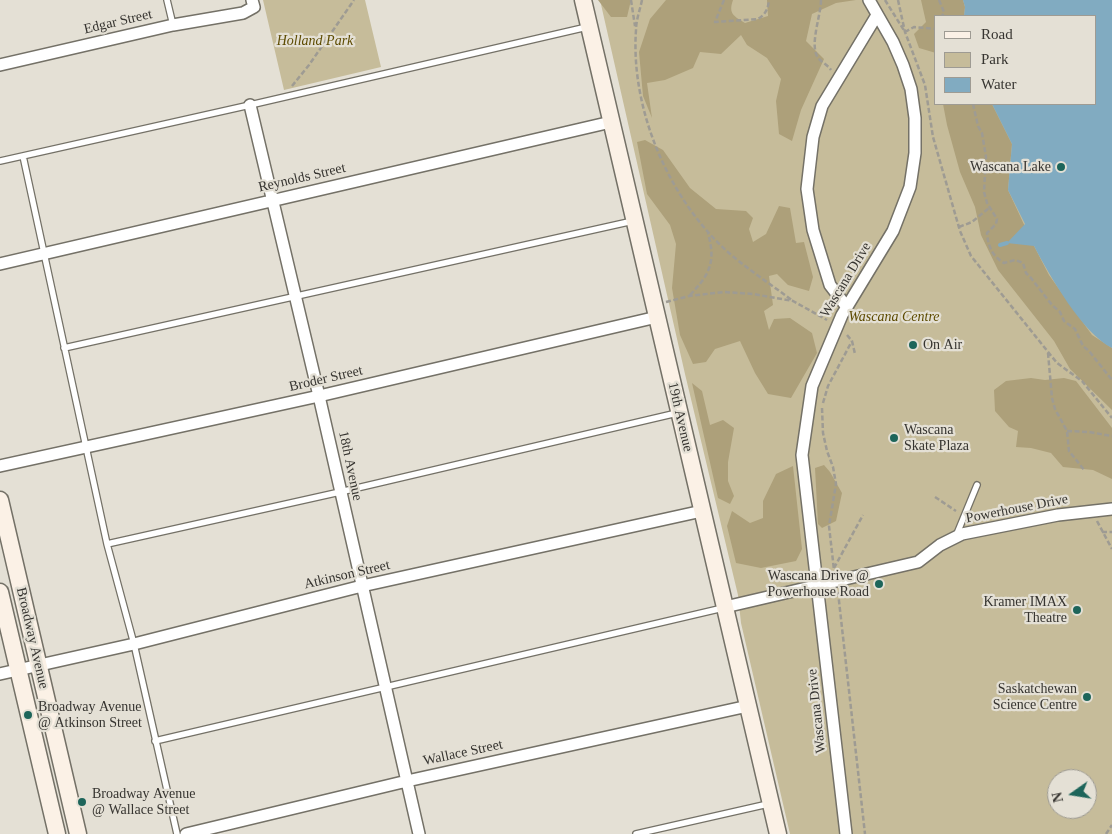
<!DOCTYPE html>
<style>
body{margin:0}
#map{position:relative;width:1112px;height:834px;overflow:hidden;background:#e4e0d5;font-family:Georgia,serif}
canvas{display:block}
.legend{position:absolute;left:934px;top:15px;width:162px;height:90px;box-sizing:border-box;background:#e4e0d5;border:1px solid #9e9b93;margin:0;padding:6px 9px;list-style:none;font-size:15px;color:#363430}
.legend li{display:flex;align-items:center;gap:10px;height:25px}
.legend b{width:25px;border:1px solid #9e9b93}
.north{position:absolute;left:1047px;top:769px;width:50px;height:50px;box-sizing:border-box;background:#e4e0d5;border:1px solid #9e9b93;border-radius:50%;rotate:257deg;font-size:14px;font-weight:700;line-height:20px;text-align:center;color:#363430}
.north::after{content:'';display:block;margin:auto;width:18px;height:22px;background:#1d655a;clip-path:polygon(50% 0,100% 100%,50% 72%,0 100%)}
</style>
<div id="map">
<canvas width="1112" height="834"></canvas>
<ul class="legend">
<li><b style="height:6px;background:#fbf1e6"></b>Road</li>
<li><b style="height:14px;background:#c6bc9a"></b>Park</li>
<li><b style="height:14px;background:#81abc1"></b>Water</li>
</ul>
<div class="north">N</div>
</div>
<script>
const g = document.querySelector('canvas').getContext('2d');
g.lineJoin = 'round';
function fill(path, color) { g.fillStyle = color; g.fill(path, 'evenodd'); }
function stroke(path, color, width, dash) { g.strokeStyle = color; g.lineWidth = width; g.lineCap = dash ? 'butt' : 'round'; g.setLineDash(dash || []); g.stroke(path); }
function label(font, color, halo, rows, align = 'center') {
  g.font = font + ' Georgia,serif'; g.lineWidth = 4.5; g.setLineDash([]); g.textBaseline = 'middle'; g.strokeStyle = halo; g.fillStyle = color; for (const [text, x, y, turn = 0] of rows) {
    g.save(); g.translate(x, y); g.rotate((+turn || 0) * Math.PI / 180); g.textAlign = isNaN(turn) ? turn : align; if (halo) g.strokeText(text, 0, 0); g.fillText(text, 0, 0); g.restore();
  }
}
const green = new Path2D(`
 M 263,0 L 365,0 L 381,67 L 284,90 Z
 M 600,0 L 1112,0 L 1112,834 L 790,834 L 741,623 L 738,595 L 685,374 ZM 936,16 L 1096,16 L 1096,104 L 936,104 ZM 1057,779 L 1087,779 L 1087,809 L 1057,809 Z`);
const forest = new Path2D(`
 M 598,0 L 631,0 L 627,17 L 611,17 Z
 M 666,0 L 733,0 C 728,14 734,16 745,23 L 768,16 L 767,0 L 856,0 L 836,3 L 812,14 L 806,41 L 824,59 L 801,110 L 792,141 L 779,134 L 776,101 L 781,79 L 767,58 L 747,45 L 741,35 L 721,54 L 700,52 L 693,68 L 665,80 L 647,83 L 652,118 L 643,96 L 639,52 L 650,19 Z
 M 921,0 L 963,0 L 965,7 L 964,16 L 936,16 L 936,53 L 919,48 L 914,34 L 926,22 Z
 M 943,104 L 992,104 L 1012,144 L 1008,190 L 1034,246 L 1049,275 L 1092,335 L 1112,348 L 1112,410 L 1070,369 L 1054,341 L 998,270 L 981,235 L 975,207 L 960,172 L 947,125 Z
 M 645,140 L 663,150 L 690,188 L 716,209 L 746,211 L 753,218 L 749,229 L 753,242 L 766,234 L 779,206 L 790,208 L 796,243 L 804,242 L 813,277 L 809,291 L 788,285 L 777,274 L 769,276 L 773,305 L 764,311 L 769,330 L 774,319 L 790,318 L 812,333 L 817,353 L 791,398 L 768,394 L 755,373 L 740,341 L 715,349 L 706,362 L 693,364 L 680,335 L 672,288 L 676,244 L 670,225 L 647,194 L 637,142 Z
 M 1031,378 L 1045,380 L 1064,378 L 1076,381 L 1112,428 L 1112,479 L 1093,470 L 1063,467 L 1051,453 L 1031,448 L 1016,447 L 1018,431 L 1009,427 L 995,411 L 994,390 L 1006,381 Z
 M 692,383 L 702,391 L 710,425 L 723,420 L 734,428 L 728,462 L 728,481 L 734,496 L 730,504 L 718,498 Z
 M 824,465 L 830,472 L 842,493 L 836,521 L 822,528 L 818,524 L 815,468 Z
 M 793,466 L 802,549 L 796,561 L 761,568 L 736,563 L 727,526 L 732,511 L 750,523 L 763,518 L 763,501 L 776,474 Z`);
const water = new Path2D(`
 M 963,0 L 1112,0 L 1112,348 C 1082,333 1050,276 1034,246 L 1007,243 L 1025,224 L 1008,190 L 1012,144 L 992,104 L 1096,104 L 1096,16 L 964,16 L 965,7 Z`);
const stream = new Path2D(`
 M 1000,245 L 1007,243`);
const path = new Path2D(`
 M 631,0 L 635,26
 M 642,0 C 640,10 636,20 636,30 C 631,101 661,179 708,232 C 732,260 764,279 793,301
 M 724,0 L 715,22 L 758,19 C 766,14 768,9 769,0
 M 821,0 C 821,15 810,43 817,56 C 820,62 827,64 831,70
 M 885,0 L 905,32 L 914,27 L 936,29
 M 898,0 L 905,32 L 925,85 L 933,137 L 960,231 L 971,256 L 1057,363 L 1082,381 L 1112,418
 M 939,0 L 944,12 L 942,16
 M 292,86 L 309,65 L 354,0
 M 973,104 L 978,126 L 982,133 L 986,157 L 984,192 L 987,203 L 997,219 L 996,224 L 987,233 C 988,246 992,256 1004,263 L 1015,260 L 1023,263 L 1026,273 L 1031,278 L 1052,305 L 1060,312 L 1064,321 L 1075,329 L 1083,346 L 1089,351 L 1112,380
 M 959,227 L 972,222 L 989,208
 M 690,295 C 710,274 716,262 708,233
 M 666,302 L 689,296 L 724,292 L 753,294 L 793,301 L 827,320
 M 847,335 L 852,341 L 855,354
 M 1048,353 L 1052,398 L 1055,409 L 1067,431 L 1069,451 L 1085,471
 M 823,403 L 828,386 L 852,341
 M 822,408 L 823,433 L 827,451 L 833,467 L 836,484 L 829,526 L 834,570
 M 1067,431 L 1089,432 L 1112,436
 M 935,497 L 956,511
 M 1097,521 L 1112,549
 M 1102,532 L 1112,532
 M 834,568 L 863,515
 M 838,592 L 865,834
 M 1106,834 L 1112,825`);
const lane = new Path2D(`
 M 167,0 L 173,25
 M 23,156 L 107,544 L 134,644 L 177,834
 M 0,161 L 250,105 L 587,27
 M 64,348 L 633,221
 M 956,536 L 977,485
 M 107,544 L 340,492 L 677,413
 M 155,741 L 723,608
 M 636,834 L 768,804`);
const street = new Path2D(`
 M 0,65 L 173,25 L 243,13 L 254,7 L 252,0
 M 250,105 L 319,396 L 419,834
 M 0,264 L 611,122
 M 846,306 L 830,285 L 813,230 L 807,189 L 813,137 L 822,106 L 877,15
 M 0,466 L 319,396 L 657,317
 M 725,607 L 918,562 L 940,545 L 962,534 L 1058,515 L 1112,509
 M 0,674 L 134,644 L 362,586 L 702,511
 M 186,834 L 407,781 L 748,706
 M 846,834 L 802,455 L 812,386 L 842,315 L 893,231 L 910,187 L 915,153 L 915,118 L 911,89 L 903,65 L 893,42 L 869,0`);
const secondary = new Path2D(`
 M 583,0 L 778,834
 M 0,500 L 78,834
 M 0,592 L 57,834`);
const markers = [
 [1061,167,5,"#1d655a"],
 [913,345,5,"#1d655a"],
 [894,438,5,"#1d655a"],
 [879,584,5,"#1d655a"],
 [1077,610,5,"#1d655a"],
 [1087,697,5,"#1d655a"],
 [28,715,5,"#1d655a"],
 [82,802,5,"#1d655a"]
];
const streetNames = [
 ["Edgar Street",118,22,-13],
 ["Reynolds Street",302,178,-13],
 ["Wascana Drive",846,280,-59],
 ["Broder Street",326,379,-13],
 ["19th Avenue",680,417,77],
 ["18th Avenue",350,466,78],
 ["Powerhouse Drive",1017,509,-11],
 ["Atkinson Street",347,575,-13],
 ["Broadway Avenue",32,638,77],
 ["Wascana Drive",817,711,-96],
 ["Wallace Street",463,753,-12]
];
const parkNames = [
 ["Holland Park",315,41],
 ["Wascana Centre",894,317]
];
const poiNames = [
 ["Wascana Lake",1051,167],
 ["On Air",923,345,"left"],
 ["Wascana",904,430,"left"],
 ["Skate Plaza",904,446,"left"],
 ["Wascana Drive @",869,576],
 ["Powerhouse Road",869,592],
 ["Kramer IMAX",1067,602],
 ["Theatre",1067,618],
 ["Saskatchewan",1077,689],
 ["Science Centre",1077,705],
 ["Broadway Avenue",38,707,"left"],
 ["@ Atkinson Street",38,723,"left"],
 ["Broadway Avenue",92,794,"left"],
 ["@ Wallace Street",92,810,"left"]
];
fill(green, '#c6bc9a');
fill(forest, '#ada07a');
fill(water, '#81abc1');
stroke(stream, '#81abc1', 4);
stroke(lane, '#747167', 8);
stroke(street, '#747167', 14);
stroke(secondary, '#747167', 19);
stroke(path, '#9e9b93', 2.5, [5, 2.5]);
stroke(lane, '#fff', 5.5);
stroke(street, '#fff', 11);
stroke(secondary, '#fbf1e6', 16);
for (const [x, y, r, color] of markers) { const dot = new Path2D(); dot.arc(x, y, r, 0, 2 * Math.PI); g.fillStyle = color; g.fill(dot); stroke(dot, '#e4e0d5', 2); }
label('14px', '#363430', '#e4e0d5', streetNames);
label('italic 14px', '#5d4b01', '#e4e0d5', parkNames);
label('14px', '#363430', '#e4e0d5', poiNames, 'right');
</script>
